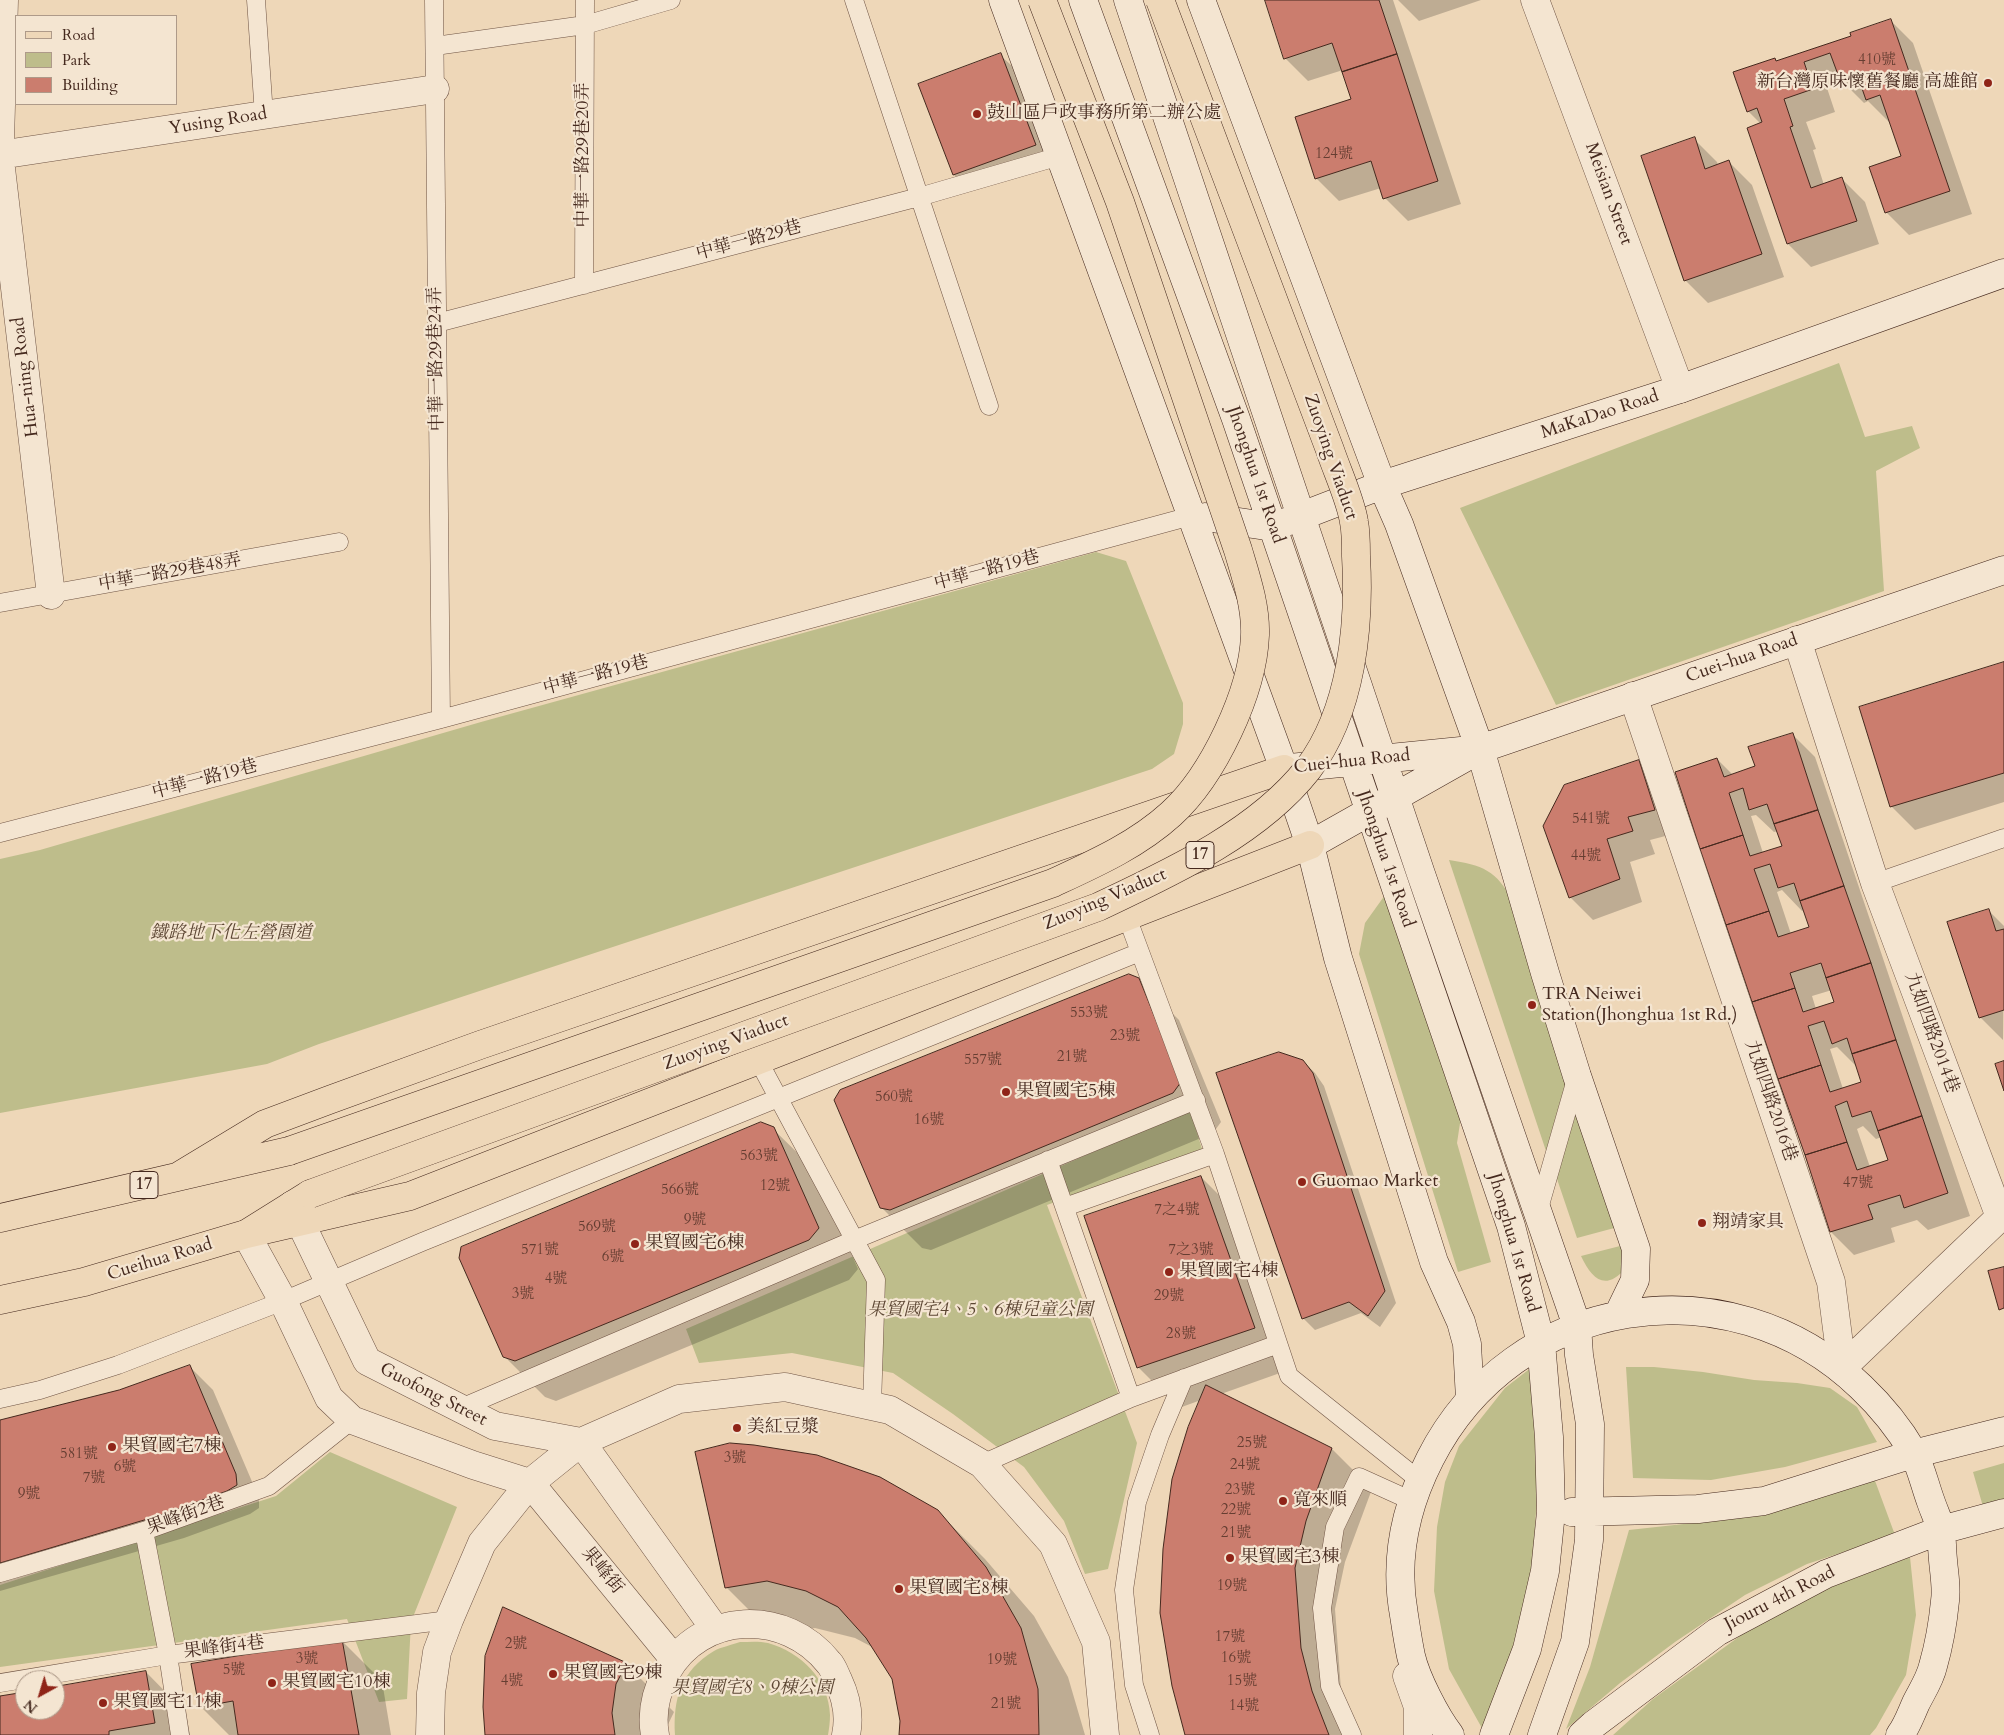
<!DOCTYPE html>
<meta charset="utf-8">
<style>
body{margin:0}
#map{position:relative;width:2004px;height:1735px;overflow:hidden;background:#eed7b8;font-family:Cardo,serif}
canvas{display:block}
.legend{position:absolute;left:15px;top:15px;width:162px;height:90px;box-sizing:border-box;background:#f4e5d1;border:1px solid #ae9a89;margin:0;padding:6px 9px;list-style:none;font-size:15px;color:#45291e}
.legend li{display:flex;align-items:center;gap:10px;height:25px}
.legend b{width:25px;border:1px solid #ae9a89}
.north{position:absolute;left:15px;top:1670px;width:50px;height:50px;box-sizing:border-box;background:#f4e5d1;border:1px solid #ae9a89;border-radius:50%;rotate:219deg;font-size:14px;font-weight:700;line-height:20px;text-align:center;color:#45291e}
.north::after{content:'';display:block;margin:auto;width:18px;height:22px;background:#8f2418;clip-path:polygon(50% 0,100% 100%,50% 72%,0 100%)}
</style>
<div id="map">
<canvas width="2004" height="1735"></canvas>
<ul class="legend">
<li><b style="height:6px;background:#eed7b8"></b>Road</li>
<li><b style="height:14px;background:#bebd8b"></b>Park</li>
<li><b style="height:14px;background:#cb7d6e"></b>Building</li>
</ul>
<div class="north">N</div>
</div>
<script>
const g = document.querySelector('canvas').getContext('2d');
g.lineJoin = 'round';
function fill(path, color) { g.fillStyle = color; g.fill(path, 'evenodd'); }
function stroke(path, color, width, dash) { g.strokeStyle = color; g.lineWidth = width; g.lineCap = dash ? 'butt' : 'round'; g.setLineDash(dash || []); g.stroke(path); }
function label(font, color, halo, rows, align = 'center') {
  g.font = font + ' Cardo,"Noto Serif TC",serif'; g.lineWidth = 4.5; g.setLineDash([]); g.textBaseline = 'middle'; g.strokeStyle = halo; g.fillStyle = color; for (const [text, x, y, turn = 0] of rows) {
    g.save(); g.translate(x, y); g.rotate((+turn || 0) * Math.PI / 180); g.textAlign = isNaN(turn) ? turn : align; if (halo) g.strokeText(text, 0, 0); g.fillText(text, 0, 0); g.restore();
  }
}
const green = new Path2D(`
 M 1839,363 L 1865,437 L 1912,426 L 1920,448 L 1876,471 L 1884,591 L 1556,705 L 1460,508 Z
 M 1096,552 L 1126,561 L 1183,703 L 1183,724 L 1174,754 L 1152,769 L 319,1044 L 267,1064 L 0,1113 L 0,859 L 40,850 L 481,722 Z
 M 1449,860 C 1482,865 1497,870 1513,902 L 1568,1075 L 1546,1151 Z
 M 1385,895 L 1462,1110 L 1457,1143 L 1491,1262 L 1458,1272 L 1359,954 L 1365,923 Z
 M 1578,1107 L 1618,1227 L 1577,1238 L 1556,1176 Z
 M 1190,1110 L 1202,1149 L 1047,1205 L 1137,1443 L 1108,1569 L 1085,1574 L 1064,1521 L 1024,1467 L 953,1414 L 893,1373 L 792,1353 L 699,1363 L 686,1329 Z
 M 1624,1245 L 1626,1268 C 1605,1292 1592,1279 1581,1256 Z
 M 1532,1367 L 1537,1495 L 1532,1577 L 1507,1668 L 1483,1730 L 1449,1669 L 1434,1591 L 1437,1527 L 1445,1482 L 1459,1446 L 1505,1388 Z
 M 1626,1367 L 1654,1367 L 1703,1372 L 1754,1380 L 1797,1383 L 1830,1388 L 1857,1407 L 1877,1442 L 1785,1467 L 1711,1480 L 1633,1478 Z
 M 330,1452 L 457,1507 L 411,1622 L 407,1699 L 379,1702 L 347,1619 L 0,1667 L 0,1585 L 276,1496 Z
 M 2004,1463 L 2004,1504 L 1984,1510 L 1973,1472 Z
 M 1874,1478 L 1895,1535 L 1807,1564 L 1745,1595 L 1675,1642 L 1620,1683 L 1566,1729 L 1590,1667 L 1629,1530 L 1738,1518 Z
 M 1910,1557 L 1916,1615 L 1906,1675 L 1876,1728 L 1870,1735 L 1613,1735 L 1653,1699 L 1751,1628 L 1831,1587 Z
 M 740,1642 C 749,1642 759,1641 768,1643 C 801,1652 829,1680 830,1715 C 830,1722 829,1729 828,1735 L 675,1735 C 673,1698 681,1671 714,1651 C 721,1647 732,1645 740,1642 Z`);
const shadow = new Path2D(`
 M 1266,0 L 1393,0 L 1461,204 L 1408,221 L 1385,198 L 1381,188 L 1339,201 L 1316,178 L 1352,100 L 1343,70 L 1308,81 L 1285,58 Z
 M 1398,0 L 1481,0 L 1419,21 Z
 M 1890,20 L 1913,43 L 1972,214 L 1909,235 L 1886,212 L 1902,157 L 1890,123 L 1868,101 L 1864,103 L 1841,80 L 1826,85 L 1835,112 L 1806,122 L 1816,149 L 1813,150 L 1824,185 L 1842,179 L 1865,202 L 1879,244 L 1811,267 L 1788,244 L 1749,128 L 1761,124 L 1748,111 L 1775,59 L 1777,62 L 1852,37 Z
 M 1000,55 L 1012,66 L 1047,156 L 966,187 L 954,175 L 920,85 Z
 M 1694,139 L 1717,162 L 1718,165 L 1729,162 L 1752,185 L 1784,277 L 1708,303 L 1685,280 Z
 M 2004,663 L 2004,802 L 1915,830 L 1892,807 L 1861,708 Z
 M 1792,734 L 1815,757 L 1970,1216 L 1928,1230 L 1917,1220 L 1891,1228 L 1895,1242 L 1854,1255 L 1831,1232 L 1676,772 L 1717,759 L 1733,775 L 1756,767 ZM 1756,815 L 1774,832 L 1778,831 L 1783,846 L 1763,853 L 1751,816 ZM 1782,890 L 1802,911 L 1804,910 L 1811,928 L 1791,934 L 1777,892 ZM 1832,990 L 1836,1003 L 1816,1009 L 1812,996 ZM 1837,1047 L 1856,1066 L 1863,1082 L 1843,1089 L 1830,1049 ZM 1863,1126 L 1876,1139 L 1882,1137 L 1890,1161 L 1870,1167 L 1857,1129 Z
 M 1638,761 L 1661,784 L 1677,833 L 1650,840 L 1655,854 L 1630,862 L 1642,902 L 1593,920 L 1570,897 Z
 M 1988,910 L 2004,926 L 2003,1040 L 1980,1017 Z
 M 1138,979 L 1179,1020 L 1221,1122 L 1213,1133 L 931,1250 L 922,1248 L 881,1207 Z
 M 1303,1061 L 1315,1073 L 1324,1086 L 1396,1303 L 1380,1327 L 1361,1313 L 1315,1330 L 1303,1318 Z
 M 773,1129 L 814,1169 L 858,1269 L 849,1280 L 556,1401 L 545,1397 L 504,1356 Z
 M 1201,1177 L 1241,1217 L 1294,1368 L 1221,1394 L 1332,1449 L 1372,1489 L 1345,1562 L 1335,1609 L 1341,1690 L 1353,1735 L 1187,1735 L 1201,1400 L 1179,1408 L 1139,1368 L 1086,1217 Z
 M 190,1367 L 213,1390 L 259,1498 L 259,1508 L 250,1514 L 184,1538 L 0,1591 L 0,1422 L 119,1392 Z
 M 937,1511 L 985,1559 L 1034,1616 L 1068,1677 L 1085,1735 L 900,1735 L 901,1721 L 893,1679 L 874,1648 L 855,1638 L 815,1628 L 774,1635 L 726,1587 Z
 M 342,1641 L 382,1681 L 391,1735 L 229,1735 L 200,1706 Z
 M 626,1664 L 674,1712 L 663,1735 L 486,1735 Z
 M 146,1672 L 186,1713 L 190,1735 L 0,1735 L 0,1698 L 25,1693 L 25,1710 L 55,1710 L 55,1688 Z`);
const building = new Path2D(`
 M 1265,0 L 1379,0 L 1397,54 L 1342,72 L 1332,43 L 1284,59 Z
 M 1891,19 L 1950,191 L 1885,213 L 1869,167 L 1901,156 L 1880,95 L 1866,100 L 1857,74 L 1840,80 L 1830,53 L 1804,62 L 1813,89 L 1784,99 L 1793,126 L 1790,127 L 1811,188 L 1842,177 L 1857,221 L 1787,244 L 1747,128 L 1762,122 L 1757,108 L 1747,112 L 1733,72 L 1775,58 L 1776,61 L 1851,36 L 1850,33 Z
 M 1001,53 L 1036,145 L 953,175 L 918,84 Z
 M 1397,54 L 1438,181 L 1383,199 L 1371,161 L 1315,179 L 1295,117 L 1351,99 L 1342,72 Z
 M 1695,137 L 1705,169 L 1729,160 L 1762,254 L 1684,281 L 1641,156 Z
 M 2004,662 L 2004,773 L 1890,807 L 1859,707 Z
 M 1793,733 L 1818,810 L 1774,824 L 1767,804 L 1749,810 L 1743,788 L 1729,793 L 1743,835 L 1700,849 L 1675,772 L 1717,758 L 1724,777 L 1755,766 L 1748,747 Z
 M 1639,760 L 1655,810 L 1628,817 L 1633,831 L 1607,839 L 1620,879 L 1569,898 L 1543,826 L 1564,785 Z
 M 1818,810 L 1844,886 L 1800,901 L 1794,883 L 1778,888 L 1770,864 L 1754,869 L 1769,911 L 1726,925 L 1700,849 L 1743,835 L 1750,856 L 1782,846 L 1774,824 Z
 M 1844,886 L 1871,963 L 1826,978 L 1821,963 L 1790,973 L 1795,988 L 1752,1002 L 1726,925 L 1769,911 L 1778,937 L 1809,927 L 1800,901 Z
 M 1989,909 L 1996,931 L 2004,929 L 2004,1010 L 1979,1018 L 1947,922 Z
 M 1871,963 L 1896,1040 L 1852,1054 L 1847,1038 L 1832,1044 L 1824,1021 L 1808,1026 L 1821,1065 L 1778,1079 L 1752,1002 L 1795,988 L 1803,1012 L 1834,1002 L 1826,978 Z
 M 1129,974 L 1139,978 L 1181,1082 L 1173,1093 L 890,1210 L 880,1208 L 834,1100 L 840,1090 Z
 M 1896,1040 L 1922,1116 L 1878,1131 L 1871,1111 L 1852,1117 L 1847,1101 L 1835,1106 L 1847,1142 L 1805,1155 L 1778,1079 L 1821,1065 L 1830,1092 L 1861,1082 L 1852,1054 Z
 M 1279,1052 L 1303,1060 L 1313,1073 L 1385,1291 L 1368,1316 L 1349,1302 L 1302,1319 L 1216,1073 Z
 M 2004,1061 L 2004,1091 L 1995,1064 Z
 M 1922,1116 L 1948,1193 L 1904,1208 L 1900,1195 L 1868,1205 L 1873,1219 L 1830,1232 L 1805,1155 L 1847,1142 L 1857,1170 L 1888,1160 L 1878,1131 Z
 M 761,1122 L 774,1127 L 819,1228 L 809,1240 L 515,1361 L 503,1357 L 459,1258 L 461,1247 Z
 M 1201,1176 L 1255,1328 L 1137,1368 L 1084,1216 Z
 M 2004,1267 L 2004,1308 L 1999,1310 L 1988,1271 Z
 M 190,1365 L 236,1474 L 237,1485 L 227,1491 L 161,1515 L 0,1563 L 0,1420 L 119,1390 Z
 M 1206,1385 L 1332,1448 L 1306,1521 L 1295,1568 L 1301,1648 L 1312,1691 L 1329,1735 L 1185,1735 L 1172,1686 L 1160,1613 L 1163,1549 L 1172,1479 L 1188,1427 Z
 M 730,1443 L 754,1445 L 817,1455 L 880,1477 L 938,1510 L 986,1567 L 1021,1628 L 1038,1689 L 1039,1735 L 899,1735 L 900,1721 L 892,1679 L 866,1638 L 838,1607 L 806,1591 L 767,1581 L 725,1588 L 695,1452 Z
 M 503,1607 L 627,1663 L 616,1684 L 612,1713 L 615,1735 L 485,1735 L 483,1707 L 485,1656 Z
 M 342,1639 L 359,1735 L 238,1735 L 233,1701 L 199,1707 L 191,1664 Z
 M 146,1671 L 155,1723 L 109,1731 L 109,1735 L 0,1735 L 0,1696 L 25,1692 L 25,1710 L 55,1710 L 55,1687 Z`);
const lane = new Path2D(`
 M 256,0 L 264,115
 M 434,0 L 441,719
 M 854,0 L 989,406
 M 435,46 L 585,25 L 671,0
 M 584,285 L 585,0
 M 437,323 L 919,197 L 1060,156
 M 0,603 L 339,542
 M 0,833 L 441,719 L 1191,516
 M 1875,883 L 2004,838
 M 1127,917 L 1215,1154 L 1289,1376 L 1419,1480
 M 758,1060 L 876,1280 L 872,1406
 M 1048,1160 L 1131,1398
 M 1065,1207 L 1215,1154
 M 1538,1212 L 1577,1076
 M 0,1399 L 40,1390 L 118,1365 L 283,1301 L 422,1242 L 1140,952
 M 461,1408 L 854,1240 L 1196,1100
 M 982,1464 L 1131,1398 L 1278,1344
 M 144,1531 L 168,1655 L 180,1735
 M 0,1573 L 144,1531 L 269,1486 L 352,1420
 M 0,1683 L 168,1655 L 449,1620
 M 1150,1735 L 1134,1685 L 1124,1590 L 1137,1502 L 1160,1435 L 1184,1378
 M 1352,1735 L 1330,1686 L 1322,1608 L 1335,1527 L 1359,1477 L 1412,1501`);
const street = new Path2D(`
 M 1535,0 L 1680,389
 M 0,140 L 4,0
 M 0,155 L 435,89
 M 0,160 L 51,595
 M 1797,640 L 1875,883 L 2000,1217 L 1842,1368
 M 1633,696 L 1831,1282 L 1842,1368
 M 292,1205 L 367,1361 L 495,1426 L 581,1442 L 715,1629
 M 246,1234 L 283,1301 L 329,1398 L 352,1420 L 473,1465 L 530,1483 L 674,1659
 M 1407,1676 L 1418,1707 L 1418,1735
 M 430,1735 L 431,1693 L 437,1652 L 449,1620 L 482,1543 L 530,1483 L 581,1442 L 679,1399 L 785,1387 L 890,1410 L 982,1464 L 1053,1544 L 1096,1642 L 1105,1735
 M 655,1735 C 651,1713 656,1692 666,1673 C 700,1611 786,1608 829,1663 C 833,1667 835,1674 838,1680 C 846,1697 850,1716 846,1735`);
const secondary = new Path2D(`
 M 1003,0 L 1284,769 L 1310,845 L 1338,958 L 1434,1262 L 1461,1322 L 1467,1344 L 1470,1399
 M 1083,0 L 1236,419 L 1511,1226 L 1541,1343 L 1549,1437 L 1551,1512 L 1545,1571 L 1527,1649 L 1494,1735
 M 1128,0 L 1421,874 L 1577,1326 L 1579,1355 L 1590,1424 L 1589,1540 L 1575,1642 L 1542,1735
 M 1201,0 L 1382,485 L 1399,524 L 1480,749 L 1545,973 L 1577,1076 L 1636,1249 L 1635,1280 L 1618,1315
 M 1205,517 L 1273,527 L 1382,485 L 1680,389 L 2004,273
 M 1290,768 L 1471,750
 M 1310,845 L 1480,749 L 2004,570
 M 1572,1512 L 1698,1509 L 1764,1501 L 1913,1454 L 2004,1431
 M 1450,1735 C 1436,1717 1416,1678 1411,1656 C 1408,1642 1406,1628 1404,1615 C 1394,1561 1405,1508 1430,1459 C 1513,1295 1729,1260 1861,1387 C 1881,1406 1899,1428 1913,1452 C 1921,1467 1925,1486 1931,1502 C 1934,1511 1939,1521 1941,1530 C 1942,1540 1942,1550 1943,1560 C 1944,1573 1947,1588 1945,1601 C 1943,1622 1939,1645 1933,1666 C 1930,1679 1922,1691 1916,1703 C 1911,1714 1907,1726 1900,1735
 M 1582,1735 L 1593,1725 L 1717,1632 L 1826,1574 L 1941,1530 L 2004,1513`);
const primary = new Path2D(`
 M 179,1176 L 265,1124 L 329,1100 L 480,1045 L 1284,769
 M 0,1218 L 289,1151
 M 246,1234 L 410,1196 L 1310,845
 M 0,1300 L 84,1282 L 246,1234 L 310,1194`);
const primaryBridge = new Path2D(`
 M 289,1151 L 1053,883 C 1094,864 1137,845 1171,814 C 1213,776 1253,692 1255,635 C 1256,606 1246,577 1238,550 L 1120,202 L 1042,0
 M 310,1194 L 1098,907 C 1170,873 1258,833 1308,769 C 1352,711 1360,625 1356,556 C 1356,545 1356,532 1354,522 C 1351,501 1337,471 1330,450 L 1160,0`);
const markers = [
 [1988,83,5,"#8f2418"],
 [977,114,5,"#8f2418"],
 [1532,1005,5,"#8f2418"],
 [1006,1092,5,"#8f2418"],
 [1302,1182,5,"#8f2418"],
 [1702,1223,5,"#8f2418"],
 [635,1244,5,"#8f2418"],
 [1169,1272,5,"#8f2418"],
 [737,1428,5,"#8f2418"],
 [112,1447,5,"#8f2418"],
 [1283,1501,5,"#8f2418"],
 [1230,1558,5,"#8f2418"],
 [899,1589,5,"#8f2418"],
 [553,1674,5,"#8f2418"],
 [272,1683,5,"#8f2418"],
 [103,1703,5,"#8f2418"]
];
const numberNames = [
 ["410號",1877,61],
 ["124號",1334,155],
 ["541號",1591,820],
 ["44號",1586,857],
 ["553號",1089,1014],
 ["23號",1125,1037],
 ["21號",1072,1058],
 ["557號",983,1061],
 ["560號",894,1098],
 ["16號",929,1121],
 ["563號",759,1157],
 ["47號",1858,1184],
 ["12號",775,1187],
 ["566號",680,1191],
 ["7之4號",1177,1211],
 ["9號",695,1221],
 ["569號",597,1228],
 ["571號",540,1251],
 ["7之3號",1191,1251],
 ["6號",613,1258],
 ["4號",556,1280],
 ["3號",523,1295],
 ["29號",1169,1297],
 ["28號",1181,1335],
 ["25號",1252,1444],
 ["581號",79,1455],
 ["3號",735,1459],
 ["24號",1245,1466],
 ["6號",125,1468],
 ["7號",94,1479],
 ["23號",1240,1491],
 ["9號",29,1495],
 ["22號",1236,1511],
 ["21號",1236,1534],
 ["19號",1232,1587],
 ["17號",1230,1638],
 ["2號",516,1645],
 ["16號",1236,1659],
 ["3號",307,1660],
 ["19號",1002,1661],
 ["5號",234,1671],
 ["4號",512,1682],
 ["15號",1242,1682],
 ["21號",1006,1705],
 ["14號",1244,1707]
];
const shields = [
 [1200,855,28],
 [144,1185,28]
];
const shieldNames = [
 ["17",1200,855],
 ["17",144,1185]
];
const poiNames = [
 ["新台灣原味懷舊餐廳 高雄館",1978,83,"right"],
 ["鼓山區戶政事務所第二辦公處",987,114],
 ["TRA Neiwei",1542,995],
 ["Station(Jhonghua 1st Rd.)",1542,1016],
 ["果貿國宅5棟",1016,1092],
 ["Guomao Market",1312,1182],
 ["翔靖家具",1712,1223],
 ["果貿國宅6棟",645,1244],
 ["果貿國宅4棟",1179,1272],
 ["美紅豆漿",747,1428],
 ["果貿國宅7棟",122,1447],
 ["寬來順",1293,1501],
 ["果貿國宅3棟",1240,1558],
 ["果貿國宅8棟",909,1589],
 ["果貿國宅9棟",563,1674],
 ["果貿國宅10棟",282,1683],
 ["果貿國宅11棟",113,1703]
];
const streetNames = [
 ["Yusing Road",218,122,-9],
 ["中華一路29巷20弄",584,155,-90],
 ["Meisian Street",1608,194,70],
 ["中華一路29巷",749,241,-15],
 ["中華一路29巷24弄",437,359,-91],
 ["Hua-ning Road",26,377,-97],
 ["MaKaDao Road",1600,415,-18],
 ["Zuoying Viaduct",1330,457,71],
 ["Jhonghua 1st Road",1255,475,71],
 ["中華一路19巷",987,571,-15],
 ["中華一路29巷48弄",170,573,-10],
 ["Cuei-hua Road",1742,659,-19],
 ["中華一路19巷",596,676,-15],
 ["Cuei-hua Road",1352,762,-6],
 ["中華一路19巷",205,780,-15],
 ["Jhonghua 1st Road",1385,859,71],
 ["Zuoying Viaduct",1105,900,-23],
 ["九如四路2014巷",1931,1033,70],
 ["Zuoying Viaduct",726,1043,-20],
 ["九如四路2016巷",1770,1101,71],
 ["Jhonghua 1st Road",1513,1243,74],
 ["Cueihua Road",160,1260,-17],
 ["Guofong Street",433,1395,27],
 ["果峰街2巷",186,1516,-20],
 ["果峰街",602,1571,51],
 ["Jiouru 4th Road",1780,1599,-27],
 ["果峰街4巷",224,1648,-7]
];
const parkNames = [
 ["鐵路地下化左營園道",231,934],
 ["果貿國宅4、5、6棟兒童公園",980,1311],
 ["果貿國宅8、9棟公園",752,1689]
];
fill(green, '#bebd8b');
fill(shadow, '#0003');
fill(building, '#cb7d6e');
stroke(building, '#45291e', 1);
stroke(lane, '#6f5444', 19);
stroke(street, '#6f5444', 29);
stroke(secondary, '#45291e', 29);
stroke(primary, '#45291e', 29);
stroke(lane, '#f4e5d1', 18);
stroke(street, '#f4e5d1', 28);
stroke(secondary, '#f4e5d1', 28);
stroke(primary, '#eed7b8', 28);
stroke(primaryBridge, '#45291e', 29, []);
stroke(primaryBridge, '#eed7b8', 28);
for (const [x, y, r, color] of markers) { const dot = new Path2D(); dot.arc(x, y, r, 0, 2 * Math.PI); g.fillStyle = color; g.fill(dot); stroke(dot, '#f4e5d1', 2); }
label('15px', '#663e32', null, numberNames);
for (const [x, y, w] of shields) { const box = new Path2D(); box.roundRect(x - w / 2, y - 13.5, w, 27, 4); g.fillStyle = '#f4e5d1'; g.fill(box); stroke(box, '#45291e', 1); }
label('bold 16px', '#45291e', null, shieldNames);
label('18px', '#45291e', '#f4e5d1', poiNames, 'left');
label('18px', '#45291e', '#f4e5d1', streetNames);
label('italic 18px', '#5d4734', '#f4e5d1', parkNames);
</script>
